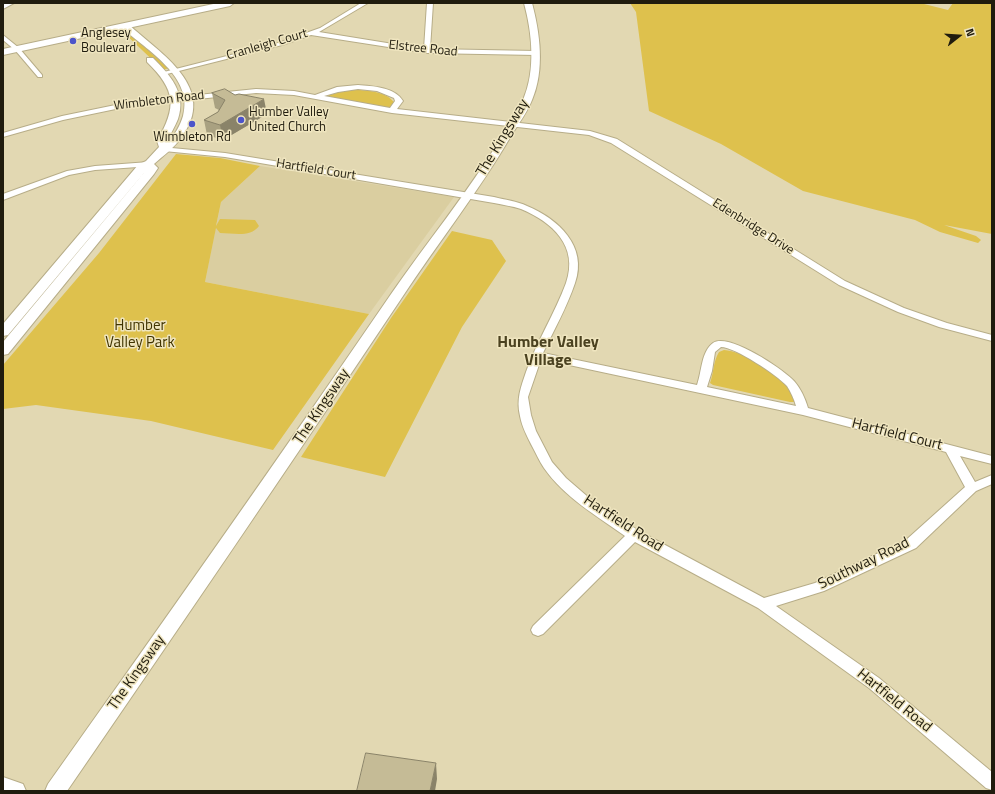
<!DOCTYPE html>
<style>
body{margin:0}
#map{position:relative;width:995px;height:794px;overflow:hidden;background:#e2d8b2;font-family:"Titillium Web",sans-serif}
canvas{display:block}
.frame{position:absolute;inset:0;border:4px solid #201c0e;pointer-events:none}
.north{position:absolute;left:939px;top:16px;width:40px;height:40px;-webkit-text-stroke:3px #efe5bf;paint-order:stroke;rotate:73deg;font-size:11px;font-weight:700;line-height:16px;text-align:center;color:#201c0e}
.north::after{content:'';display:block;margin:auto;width:14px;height:18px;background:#201c0e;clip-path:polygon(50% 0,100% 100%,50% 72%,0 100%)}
</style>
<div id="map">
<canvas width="995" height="794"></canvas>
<div class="frame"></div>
<div class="north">N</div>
</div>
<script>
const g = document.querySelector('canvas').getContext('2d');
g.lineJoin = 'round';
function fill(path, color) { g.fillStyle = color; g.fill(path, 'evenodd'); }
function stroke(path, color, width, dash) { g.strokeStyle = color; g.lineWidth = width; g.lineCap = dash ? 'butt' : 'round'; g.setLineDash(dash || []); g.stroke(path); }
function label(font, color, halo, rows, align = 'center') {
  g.font = font + ' "Titillium Web",sans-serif'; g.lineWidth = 3; g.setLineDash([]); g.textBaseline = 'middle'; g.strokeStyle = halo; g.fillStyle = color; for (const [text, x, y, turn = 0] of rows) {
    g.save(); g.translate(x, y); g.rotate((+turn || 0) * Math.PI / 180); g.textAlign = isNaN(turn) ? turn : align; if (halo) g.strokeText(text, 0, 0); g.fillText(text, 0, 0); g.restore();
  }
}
const built = new Path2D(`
 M 260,166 L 454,197 L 369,314 L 205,282 L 221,202 Z`);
const green = new Path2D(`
 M 630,3 L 920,3 L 948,10 L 953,3 L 992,3 L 992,234 L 944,225 L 976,236 L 981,240 L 978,243 L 940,232 L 915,220 L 803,191 L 721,144 L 649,111 L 636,12 Z
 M 126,30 L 168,68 L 169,68 L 163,70 L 122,31 Z
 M 351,89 C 366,91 384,90 394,102 L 393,106 L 389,108 L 326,96 Z
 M 176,154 L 220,158 L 260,166 L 221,202 L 216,226 L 220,219 L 255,220 L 259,226 C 250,238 233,233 220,233 L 216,228 L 205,282 L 369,314 L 273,450 L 151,421 L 36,405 L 3,409 L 3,365 L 99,253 Z
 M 452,231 L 492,240 L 506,261 L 462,327 L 385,477 L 301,457 L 391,318 Z
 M 724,350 C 743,351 774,371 787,385 C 791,389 793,396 795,402 L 790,402 L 713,385 L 710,383 C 714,372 713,362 719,352 Z`);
const minor = new Path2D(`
 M 6,3 L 14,3 L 3,9 L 3,5 Z
 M 361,3 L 368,3 L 319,32 L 424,49 L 427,3 L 433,3 L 430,49 L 536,51 L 539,53 L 536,55 L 427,53 L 311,35 L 282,45 L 163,75 L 160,73 L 278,43 L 320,28 Z
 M 3,35 L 19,48 L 42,75 L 42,77 L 38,77 L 15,50 L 3,40 Z
 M 358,85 C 372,86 395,87 403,101 L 397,109 L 590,131 L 617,139 L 845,281 L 904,308 L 947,323 L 992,335 L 992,341 L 939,327 L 898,312 L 839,285 L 611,143 L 589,135 L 392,113 L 294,95 L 256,93 L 130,106 L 63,120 L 3,137 L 3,133 L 62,116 L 130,102 L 256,89 L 294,91 L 315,95 L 337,87 ZM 358,89 L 377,91 L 394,98 L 395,101 L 390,108 L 324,96 L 338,92 Z
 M 161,147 L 225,153 L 494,197 C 505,200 517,201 527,206 C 558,219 588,246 575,283 C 567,307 554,330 543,353 L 697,385 C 702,371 701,352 713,343 C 728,332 783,369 794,381 C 801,389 805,398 808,408 L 992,456 L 992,464 L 960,456 L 975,482 L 992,475 L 992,484 L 976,491 L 916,548 L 824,591 L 776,606 L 879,678 L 992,772 L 992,790 L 986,788 L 869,688 L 758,608 L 635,542 L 543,634 L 538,636 L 533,634 L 531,630 L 533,626 L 625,536 C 597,516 564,497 544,468 C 539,461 536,453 532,446 C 527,436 522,427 520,416 C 516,399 521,387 526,372 C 537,341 555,313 566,283 C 579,246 552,222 521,209 C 512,206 503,205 494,203 L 225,157 L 164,151 L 161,151 ZM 721,347 C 735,347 777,375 787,386 C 791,392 794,399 796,406 L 707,387 L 712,371 L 715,352 ZM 541,359 L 803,415 L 946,452 L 965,487 L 906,540 L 815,583 L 764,598 L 639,531 L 588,497 L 566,478 L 552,462 L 536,431 L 531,415 L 528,397 Z
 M 149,162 L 153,164 L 152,166 L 95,170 L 69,175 L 3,200 L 3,194 L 67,171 L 95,166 Z`);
const tertiary = new Path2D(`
 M 524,3 L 532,3 C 540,33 545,70 532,100 C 527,113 518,124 511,136 C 478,193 437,244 401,299 C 291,464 179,628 67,791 L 45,791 L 48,784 C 163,622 277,461 389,297 C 426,243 468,193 502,136 C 509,124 518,112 523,100 C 536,70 532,33 524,3 Z
 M 122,24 L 128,24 C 161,54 219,88 181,138 C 175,147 163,156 154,164 L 158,168 L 154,174 L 8,354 L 3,355 L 3,342 L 148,168 L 8,335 L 3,336 L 3,324 L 138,165 L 146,161 L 159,147 L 157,141 C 177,107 176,90 147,62 L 147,58 L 153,58 C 170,75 187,93 178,119 C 175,127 170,134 167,142 C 175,135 180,126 183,116 C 194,77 147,50 122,28 Z
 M 3,777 L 23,784 L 26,791 L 3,791 Z`);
const secondary = new Path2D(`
 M 218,3 L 234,3 L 230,6 L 3,55 L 3,49 Z`);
const wall = new Path2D(`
 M 212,93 L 267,114 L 223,140 L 207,135 L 204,120 L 218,112 L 219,110 L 215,108 Z`);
const shadedWall = new Path2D(`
 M 264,99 L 267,114 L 223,140 L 220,125 Z
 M 436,763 L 437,779 L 435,791 L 430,791 Z`);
const building = new Path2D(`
 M 225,89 L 235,95 L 239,94 L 264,99 L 220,125 L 204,120 L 218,112 L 225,100 L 212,93 Z
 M 366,753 L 436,763 L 430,791 L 357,791 Z`);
const markers = [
 [73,41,4,"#4c54ca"],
 [241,120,4,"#4c54ca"],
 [192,124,4,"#4c54ca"]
];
const farPoinames = [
 ["Anglesey",81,34],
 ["Boulevard",81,49],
 ["Humber Valley",249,113],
 ["United Church",249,128],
 ["Wimbleton Rd",192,138,"center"]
];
const farStreetnames = [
 ["Cranleigh Court",267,45,-16],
 ["Elstree Road",423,49,6],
 ["Wimbleton Road",159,101,-7],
 ["Hartfield Court",316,170,9],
 ["Edenbridge Drive",753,227,32]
];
const streetNames = [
 ["The Kingsway",503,138,-59],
 ["The Kingsway",322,407,-56],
 ["Hartfield Court",897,435,14],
 ["Hartfield Road",623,524,33],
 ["Southway Road",864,564,-26],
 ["The Kingsway",137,673,-55],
 ["Hartfield Road",894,701,39]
];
const parkNames = [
 ["Humber",140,326],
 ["Valley Park",140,343]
];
const neighbourhoodNames = [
 ["Humber Valley",548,343],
 ["Village",548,361]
];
fill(built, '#dacea0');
fill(green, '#dec14d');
stroke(minor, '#b7ad88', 2);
stroke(tertiary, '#b7ad88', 2);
stroke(secondary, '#b7ad88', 2);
fill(minor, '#fff');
fill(tertiary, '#fff');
fill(secondary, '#fff');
fill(wall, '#a9a181');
fill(shadedWall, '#8a8369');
fill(building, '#c5bb96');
stroke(building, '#8a8369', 1);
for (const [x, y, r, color] of markers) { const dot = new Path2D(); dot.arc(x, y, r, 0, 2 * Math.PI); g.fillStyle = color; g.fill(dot); stroke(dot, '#efe5bf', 1.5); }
label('13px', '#201c0e', '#efe5bf', farPoinames, 'left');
label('13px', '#201c0e', '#efe5bf', farStreetnames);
label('15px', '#201c0e', '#efe5bf', streetNames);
label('15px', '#403400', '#efe5bf', parkNames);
label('bold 16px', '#4b4220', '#efe5bf', neighbourhoodNames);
</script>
